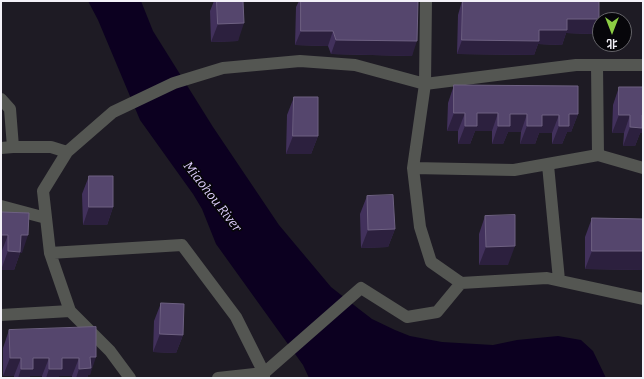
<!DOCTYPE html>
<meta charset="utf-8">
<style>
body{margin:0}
#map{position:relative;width:644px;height:379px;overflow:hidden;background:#1e1b24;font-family:Bitter,"Noto Sans SC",serif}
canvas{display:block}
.frame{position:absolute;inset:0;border:2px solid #f3f1f8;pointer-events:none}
.north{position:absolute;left:592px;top:12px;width:40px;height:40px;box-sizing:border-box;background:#07060a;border:1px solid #656469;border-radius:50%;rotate:180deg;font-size:11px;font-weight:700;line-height:16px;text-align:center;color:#f3f1f8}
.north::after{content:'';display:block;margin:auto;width:14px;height:18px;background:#8dce44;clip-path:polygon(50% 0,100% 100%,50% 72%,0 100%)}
</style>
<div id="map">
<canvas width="644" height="379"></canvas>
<div class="frame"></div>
<div class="north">北</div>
</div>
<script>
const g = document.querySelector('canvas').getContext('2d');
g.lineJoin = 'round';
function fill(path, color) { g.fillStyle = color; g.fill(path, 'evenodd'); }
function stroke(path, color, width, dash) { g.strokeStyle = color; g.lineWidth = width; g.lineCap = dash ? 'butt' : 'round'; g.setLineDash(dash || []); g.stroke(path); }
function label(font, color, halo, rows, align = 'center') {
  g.font = font + ' Bitter,serif'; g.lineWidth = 3.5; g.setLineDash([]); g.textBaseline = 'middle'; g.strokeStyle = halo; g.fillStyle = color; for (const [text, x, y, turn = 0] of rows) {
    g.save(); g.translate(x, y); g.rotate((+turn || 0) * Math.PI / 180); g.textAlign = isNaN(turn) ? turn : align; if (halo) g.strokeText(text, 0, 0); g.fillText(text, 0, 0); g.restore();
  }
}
const water = new Path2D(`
 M 88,1 L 141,1 L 153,31 L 213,127 L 279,225 L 331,287 L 359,309 L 372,319 L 395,330 L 410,336 L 442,342 L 493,345 L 517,340 L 558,336 L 581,340 L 593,351 L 606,378 L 309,378 L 303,365 L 216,244 L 202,209 L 193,194 L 140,120 L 98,20 Z`);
const minor = new Path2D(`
 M 597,65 L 598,155
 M 1,99 L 10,109 L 13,147
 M 1,148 L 13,147 L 51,147 L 67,152
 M 548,165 L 559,280
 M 413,168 L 514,170 L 598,155 L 643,168
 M 1,206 L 46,218
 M 50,253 L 182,245 L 236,317 L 264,373 L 264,378
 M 461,283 L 547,278 L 643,299
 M 70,311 L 110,351 L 130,378
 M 1,315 L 70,311 L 50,253 L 43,191 L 67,152 L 113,112 L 174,83 L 223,68 L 300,61 L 355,65 L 425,84 L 576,65 L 643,65
 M 218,378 L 264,373 L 361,288 L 407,317 L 437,312 L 461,283 L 431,262 L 420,227 L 413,168 L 425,84 L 426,1`);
const wall = new Path2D(`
 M 214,1 L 243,1 L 238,41 L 211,42 L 210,11 Z
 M 299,1 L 418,1 L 412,56 L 331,54 L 328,46 L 295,45 L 296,7 Z
 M 462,1 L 599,1 L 599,19 L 593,34 L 566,33 L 562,45 L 538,44 L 534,55 L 457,54 L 458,15 Z
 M 642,1 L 643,1 L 643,23 L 642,23 Z
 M 454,85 L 578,114 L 571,132 L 567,132 L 562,144 L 552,144 L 552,133 L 539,133 L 535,144 L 520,144 L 521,132 L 508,132 L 503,144 L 492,144 L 492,131 L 475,131 L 470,144 L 458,144 L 458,131 L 447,131 L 448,103 Z
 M 619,87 L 643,133 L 640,133 L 635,146 L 623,146 L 624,133 L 612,133 L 613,105 Z
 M 294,97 L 318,136 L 311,154 L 286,154 L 287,115 Z
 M 89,176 L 113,207 L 107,225 L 83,225 L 82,194 Z
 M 367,196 L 395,229 L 388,247 L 361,248 L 360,214 Z
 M 1,212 L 22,253 L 20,253 L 14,270 L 1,270 Z
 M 485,216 L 508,265 L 479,265 L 479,234 Z
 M 592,218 L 643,219 L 643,270 L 585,269 L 585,237 Z
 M 161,303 L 183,335 L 176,353 L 153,352 L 154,321 Z
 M 96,327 L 90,375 L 88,375 L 87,378 L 72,378 L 72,376 L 59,376 L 59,378 L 42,378 L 42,376 L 30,376 L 30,378 L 14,378 L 14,376 L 3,376 L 3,348 L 9,330 Z`);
const shadedWall = new Path2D(`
 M 567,19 L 599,19 L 593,34 L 566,33 L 562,45 L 538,44 L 534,55 L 457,54 L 462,40 L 539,30 Z
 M 244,23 L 238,41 L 211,42 L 218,24 Z
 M 301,31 L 333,31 L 328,46 L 295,45 Z
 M 336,40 L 417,41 L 412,56 L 331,54 Z
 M 454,113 L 465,113 L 458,131 L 447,131 Z
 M 477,113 L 498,113 L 492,131 L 475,131 L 470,144 L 458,144 L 465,126 Z
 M 510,114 L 527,114 L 521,132 L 508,132 L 503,144 L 492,144 L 498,126 Z
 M 569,114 L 578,114 L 571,132 L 567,132 L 562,144 L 552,144 L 559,126 Z
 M 542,115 L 559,115 L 552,133 L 539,133 L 535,144 L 520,144 L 527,126 Z
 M 619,115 L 630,115 L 624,133 L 612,133 Z
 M 642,115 L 643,115 L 643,133 L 640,133 L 635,146 L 623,146 L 630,127 Z
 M 293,136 L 318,136 L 311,154 L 286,154 Z
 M 89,207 L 113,207 L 107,225 L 83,225 Z
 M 395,229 L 388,247 L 361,248 L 368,230 Z
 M 1,235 L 8,235 L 1,253 Z
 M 21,235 L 28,235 L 22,253 L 20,253 L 14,270 L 1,270 L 8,251 Z
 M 515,246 L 508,265 L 479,265 L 486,247 Z
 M 592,251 L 643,251 L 643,270 L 585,269 Z
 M 160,334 L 183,335 L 176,353 L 153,352 Z
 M 90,357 L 96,357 L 90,375 L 88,375 L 87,378 L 76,378 L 79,369 Z
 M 10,358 L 21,358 L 14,376 L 3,376 Z
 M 33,358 L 49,358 L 42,376 L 30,376 L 30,378 L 18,378 L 21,369 Z
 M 62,358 L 79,358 L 72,376 L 59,376 L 59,378 L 46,378 L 49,369 Z`);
const building = new Path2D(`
 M 217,1 L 243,1 L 244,23 L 218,24 Z
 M 301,1 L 418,1 L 417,41 L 336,40 L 333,31 L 301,31 Z
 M 463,1 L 599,1 L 599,19 L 567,19 L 567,30 L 539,30 L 539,41 L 462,40 Z
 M 454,85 L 578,86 L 578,114 L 569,114 L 569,126 L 559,126 L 559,115 L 542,115 L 542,126 L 527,126 L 527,114 L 510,114 L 510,126 L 498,126 L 498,113 L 477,113 L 477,126 L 465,126 L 465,113 L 454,113 Z
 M 619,87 L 643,87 L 643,115 L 642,115 L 642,128 L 630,127 L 630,115 L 619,115 Z
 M 294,97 L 318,97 L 318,136 L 293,136 Z
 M 89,176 L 113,176 L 113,207 L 89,207 Z
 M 393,195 L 395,229 L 368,230 L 367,196 Z
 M 1,212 L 29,213 L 28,235 L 21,235 L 20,252 L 8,251 L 8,235 L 1,235 Z
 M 515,215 L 515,246 L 486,247 L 485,216 Z
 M 592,218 L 643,219 L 643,251 L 592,251 Z
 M 161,303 L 184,304 L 183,335 L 160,334 Z
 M 96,327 L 96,357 L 90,357 L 91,368 L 79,369 L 79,358 L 62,358 L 62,369 L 49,369 L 49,358 L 33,358 L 33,369 L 21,369 L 21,358 L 10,358 L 9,330 Z`);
const waterNames = [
 ["Miaohou River",212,197,52]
];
fill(water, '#0c0020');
stroke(minor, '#545652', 12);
fill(wall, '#42315c');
fill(shadedWall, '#2c203e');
fill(building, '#55466d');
stroke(building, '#6e6182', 1);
label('italic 13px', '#dfcffe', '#07060a', waterNames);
</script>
